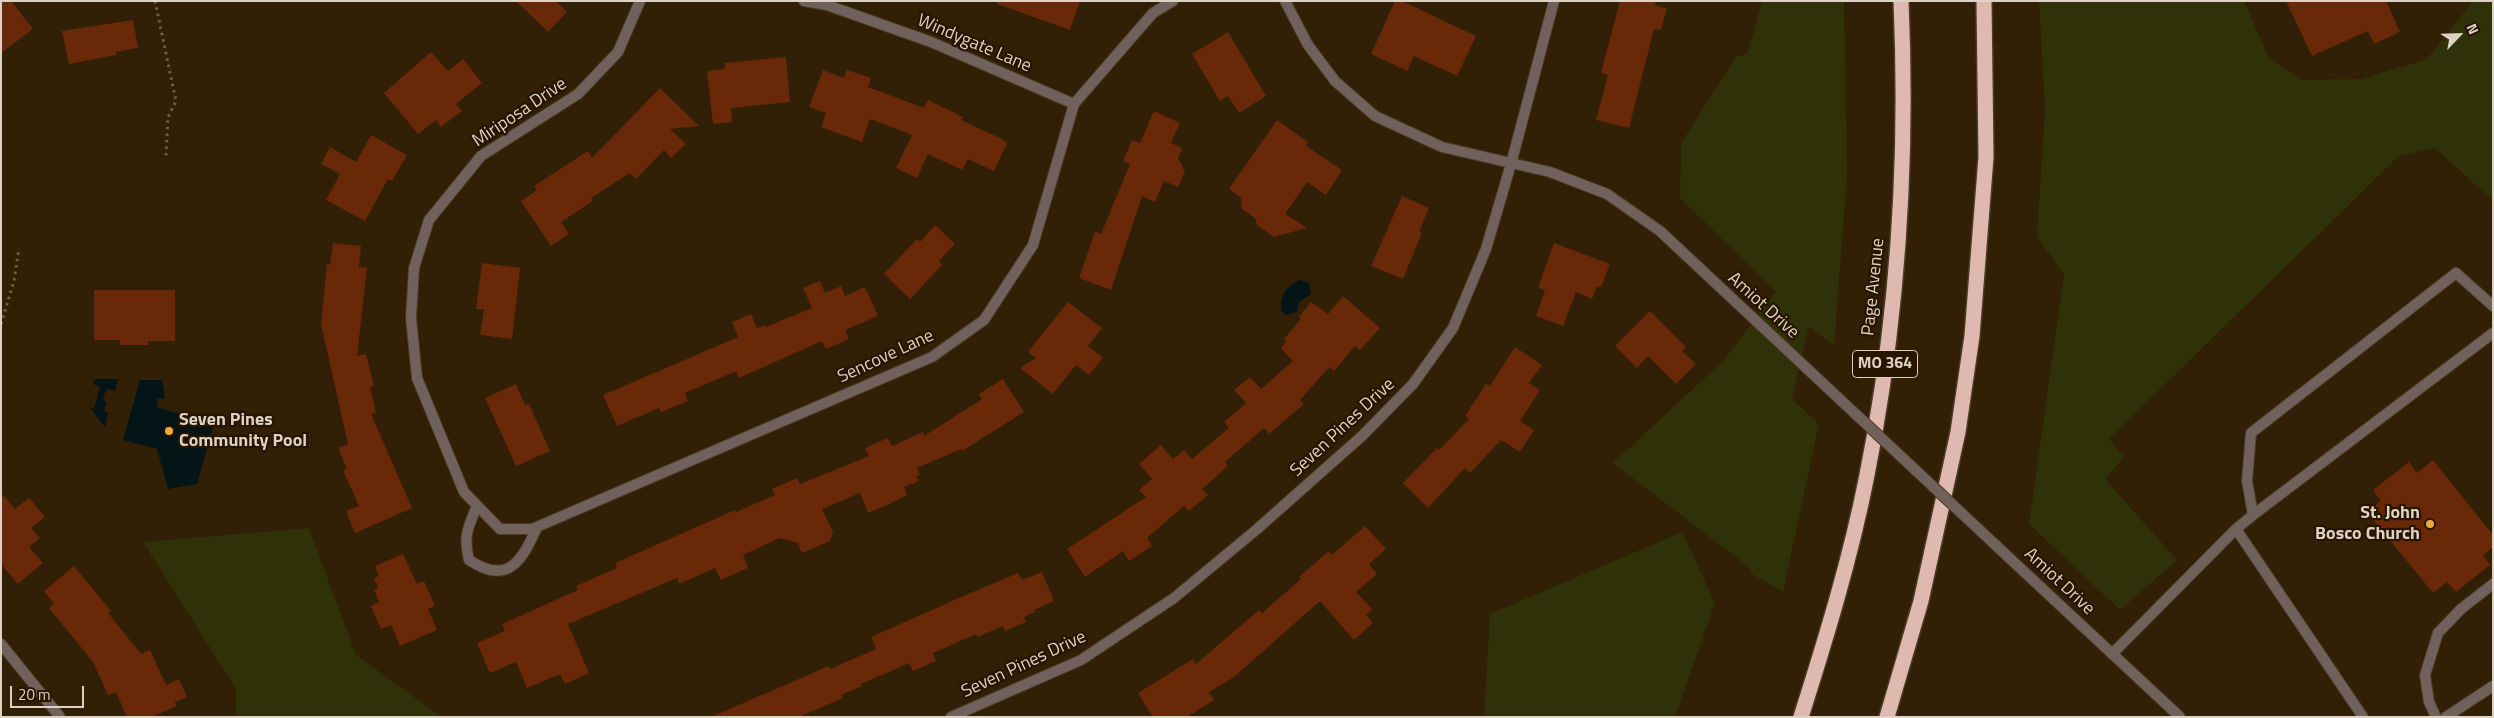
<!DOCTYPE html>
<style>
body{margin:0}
#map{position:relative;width:2494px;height:718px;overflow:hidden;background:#311f06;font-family:"Titillium Web",sans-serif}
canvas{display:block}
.frame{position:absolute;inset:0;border:2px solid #ded2c4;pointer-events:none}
.north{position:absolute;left:2434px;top:10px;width:50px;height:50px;-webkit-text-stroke:4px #271500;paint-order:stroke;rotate:66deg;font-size:14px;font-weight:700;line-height:20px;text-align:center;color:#ded2c4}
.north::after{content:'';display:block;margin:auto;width:18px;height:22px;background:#ded2c4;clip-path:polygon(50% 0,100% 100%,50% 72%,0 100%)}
.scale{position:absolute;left:10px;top:686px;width:74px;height:22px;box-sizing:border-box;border:2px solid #ded2c4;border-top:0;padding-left:6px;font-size:15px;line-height:18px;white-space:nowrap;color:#ded2c4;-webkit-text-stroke:4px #271500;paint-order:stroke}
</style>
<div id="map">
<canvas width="2494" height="718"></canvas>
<div class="frame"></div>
<div class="north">N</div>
<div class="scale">20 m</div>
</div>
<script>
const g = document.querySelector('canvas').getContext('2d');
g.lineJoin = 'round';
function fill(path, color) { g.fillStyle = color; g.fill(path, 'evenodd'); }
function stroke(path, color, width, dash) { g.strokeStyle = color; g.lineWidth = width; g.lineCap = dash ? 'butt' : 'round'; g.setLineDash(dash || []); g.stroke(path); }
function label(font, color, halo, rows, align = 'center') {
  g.font = font + ' "Titillium Web",sans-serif'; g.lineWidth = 4.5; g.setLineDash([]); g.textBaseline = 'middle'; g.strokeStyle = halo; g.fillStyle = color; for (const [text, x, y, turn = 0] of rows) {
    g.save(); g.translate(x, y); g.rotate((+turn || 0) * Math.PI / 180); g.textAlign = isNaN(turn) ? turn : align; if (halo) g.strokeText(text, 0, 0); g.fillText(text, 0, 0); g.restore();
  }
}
const green = new Path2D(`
 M 1762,1 L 1844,1 L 1847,176 L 1834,346 L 1810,327 L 1808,330 L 1792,399 L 1819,424 L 1783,592 L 1752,574 L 1750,568 L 1613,463 L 1724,360 L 1776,292 L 1680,198 L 1681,143 L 1736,57 L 1748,53 Z
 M 2039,1 L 2244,1 L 2269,58 L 2302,80 L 2362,79 L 2427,59 L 2473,1 L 2493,1 L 2493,201 L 2435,148 L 2399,156 L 2109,439 L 2124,457 L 2105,479 L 2177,560 L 2120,610 L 2029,524 L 2064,274 L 2037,237 L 2045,109 Z
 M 309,528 L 356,655 L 442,717 L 236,717 L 236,689 L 143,542 Z
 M 1682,532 L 1715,603 L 1675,717 L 1484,717 L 1490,614 Z`);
const water = new Path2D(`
 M 1301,280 L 1309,283 L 1311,294 L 1299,302 L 1297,312 L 1287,315 L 1282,312 C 1278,297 1287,284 1301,280 Z
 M 95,379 L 118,379 L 115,391 L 106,389 L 103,400 L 107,402 L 104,411 L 108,413 L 105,427 L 89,407 L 94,409 L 100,387 L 93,384 Z
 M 140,380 L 162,380 L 165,398 L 157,399 L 158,408 L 214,423 L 197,484 L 168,489 L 157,449 L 123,440 Z`);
const building = new Path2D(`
 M 1,1 L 11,1 L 33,29 L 1,53 Z
 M 516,1 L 556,1 L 567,12 L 548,32 Z
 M 998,1 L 1080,1 L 1070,30 L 997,4 Z
 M 1395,1 L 1402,1 L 1476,36 L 1457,76 L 1414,56 L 1407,71 L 1371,54 Z
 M 1620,1 L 1656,1 L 1655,5 L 1667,9 L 1661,30 L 1654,29 L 1629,128 L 1596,120 L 1608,75 L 1601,73 Z
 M 2286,1 L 2386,1 L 2400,32 L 2374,44 L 2368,31 L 2312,56 Z
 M 133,20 L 138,48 L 116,52 L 116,55 L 69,64 L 62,31 Z
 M 1228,32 L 1266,96 L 1239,113 L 1228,96 L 1220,101 L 1192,54 Z
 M 431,52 L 448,71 L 463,59 L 482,83 L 456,104 L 462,111 L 441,127 L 436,120 L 418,134 L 384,93 Z
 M 786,57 L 790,102 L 731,108 L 732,122 L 713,124 L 707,71 L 725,69 L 725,63 Z
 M 823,70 L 844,78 L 847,70 L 871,78 L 868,87 L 924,108 L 928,100 L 963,117 L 961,120 L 1000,138 L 1007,143 L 994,171 L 968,159 L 962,170 L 928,154 L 917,178 L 896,168 L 912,135 L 870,119 L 862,142 L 821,127 L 826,113 L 809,107 Z
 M 660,88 L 699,126 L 670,129 L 686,144 L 671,158 L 664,150 L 636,179 L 630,173 L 591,198 L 593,201 L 561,222 L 569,234 L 551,246 L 521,201 L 537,190 L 534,186 L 588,151 L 592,158 Z
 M 1154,111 L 1180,123 L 1171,143 L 1182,148 L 1178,158 L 1185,171 L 1178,187 L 1164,181 L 1155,202 L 1142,196 L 1111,290 L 1079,278 L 1095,232 L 1101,234 L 1130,164 L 1123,161 L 1132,140 L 1140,143 Z
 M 1277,120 L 1308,142 L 1306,146 L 1342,170 L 1326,195 L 1307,182 L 1285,214 L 1307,228 L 1274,237 L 1257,225 L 1255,218 L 1242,209 L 1241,198 L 1229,189 Z
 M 371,135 L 407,155 L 392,181 L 388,179 L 365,221 L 326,200 L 340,174 L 321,164 L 330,147 L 356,162 Z
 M 1402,196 L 1429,208 L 1419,232 L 1422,233 L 1403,279 L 1371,266 Z
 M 935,225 L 955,244 L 939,261 L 942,265 L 910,299 L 884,274 L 917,239 L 920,242 Z
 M 333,243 L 361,246 L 359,267 L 367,268 L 357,356 L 366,354 L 374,386 L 370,387 L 376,413 L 371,414 L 412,508 L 355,533 L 346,511 L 359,506 L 343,470 L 347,469 L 338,448 L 348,444 L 321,324 L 327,264 L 330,265 Z
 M 1554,243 L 1610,264 L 1601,287 L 1597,286 L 1592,299 L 1576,292 L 1563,326 L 1536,316 L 1545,290 L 1538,288 Z
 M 482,263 L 520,268 L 512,339 L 480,335 L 484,309 L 476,309 Z
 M 820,281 L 825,293 L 841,286 L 845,296 L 865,287 L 878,316 L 845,330 L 849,339 L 826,349 L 822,341 L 739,378 L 736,371 L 685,393 L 688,401 L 661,412 L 659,408 L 617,426 L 603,395 L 738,337 L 732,322 L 751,314 L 757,328 L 765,325 L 766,327 L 812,308 L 803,288 Z
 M 94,290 L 175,290 L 175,341 L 148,341 L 148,345 L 120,345 L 120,340 L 94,340 Z
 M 1343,296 L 1380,328 L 1360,350 L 1355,346 L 1334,371 L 1329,367 L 1300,400 L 1304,404 L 1269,434 L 1264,428 L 1225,462 L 1228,466 L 1202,489 L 1208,495 L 1189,511 L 1184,506 L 1147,538 L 1152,546 L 1129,561 L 1123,551 L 1085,577 L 1067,549 L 1146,497 L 1139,490 L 1152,479 L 1139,464 L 1161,445 L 1173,459 L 1184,450 L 1192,459 L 1229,428 L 1224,422 L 1246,403 L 1234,390 L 1250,377 L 1261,389 L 1293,361 L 1281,348 L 1286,341 L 1284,339 L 1301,319 L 1299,317 L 1311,302 L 1328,314 Z
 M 1068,302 L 1102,328 L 1088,346 L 1103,358 L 1089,375 L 1076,365 L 1053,394 L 1020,368 L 1036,358 L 1028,352 Z
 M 1650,311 L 1686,347 L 1682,351 L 1696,364 L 1676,384 L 1648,356 L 1637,368 L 1615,346 Z
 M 1515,347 L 1542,365 L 1529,383 L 1540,390 L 1520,421 L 1534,430 L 1520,452 L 1501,440 L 1470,473 L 1465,468 L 1428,508 L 1403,483 L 1437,448 L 1439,450 L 1469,419 L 1465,416 L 1486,384 L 1490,386 Z
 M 1003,379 L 1024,412 L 962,451 L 961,449 L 917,468 L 920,475 L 916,476 L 919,481 L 904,487 L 907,495 L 887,505 L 868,513 L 860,493 L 822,509 L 833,532 L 830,541 L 802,553 L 798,543 L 780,538 L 743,555 L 748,568 L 721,580 L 715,568 L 679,584 L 677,578 L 568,624 L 589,673 L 565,684 L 560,674 L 527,688 L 516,662 L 490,673 L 477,643 L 505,631 L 502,624 L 578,590 L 576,586 L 617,568 L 615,563 L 735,510 L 736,512 L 775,495 L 772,489 L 797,478 L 800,484 L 869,456 L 865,448 L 888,438 L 892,446 L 923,432 L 924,436 L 982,399 L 979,394 Z
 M 516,384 L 525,405 L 529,404 L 550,451 L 516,466 L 485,398 Z
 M 2433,460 L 2493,535 L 2493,547 L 2483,555 L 2490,565 L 2456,592 L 2447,582 L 2433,593 L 2367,512 L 2381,501 L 2373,490 L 2409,462 L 2417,473 Z
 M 1,493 L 15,509 L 29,498 L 45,517 L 31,528 L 40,538 L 29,547 L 43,563 L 18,584 L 1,564 Z
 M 1365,526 L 1386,549 L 1369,564 L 1377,574 L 1356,592 L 1372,609 L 1366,615 L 1373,623 L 1354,640 L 1320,601 L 1234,677 L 1209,692 L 1214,700 L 1187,717 L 1153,717 L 1138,693 L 1193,659 L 1196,664 L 1259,610 L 1262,613 L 1301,579 L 1299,577 L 1329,551 L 1332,555 Z
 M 403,554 L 417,584 L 424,581 L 435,606 L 428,609 L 437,630 L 400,646 L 391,625 L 381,629 L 371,606 L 379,602 L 374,590 L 378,588 L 374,578 L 379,576 L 375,566 Z
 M 74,566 L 111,611 L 108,613 L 141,654 L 150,650 L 166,685 L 179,679 L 187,697 L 175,702 L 176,706 L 152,717 L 127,717 L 116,692 L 108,695 L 93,662 L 49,608 L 54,604 L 44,591 Z
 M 1042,572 L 1054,601 L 1034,610 L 1035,612 L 1024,617 L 1026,622 L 1005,631 L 1003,626 L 978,637 L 976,634 L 933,653 L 936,661 L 913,671 L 909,663 L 861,684 L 862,686 L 841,695 L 843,698 L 799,717 L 711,717 L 829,666 L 830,669 L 876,649 L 871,637 L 961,597 L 1018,573 L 1022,580 Z`);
const path = new Path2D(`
 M 155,1 L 176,101 L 168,117 L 166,156
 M 1,324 L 14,281 L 19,248`);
const service = new Path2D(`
 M 2253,515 L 2493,333
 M 2236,529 L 2253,515 L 2247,481 L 2251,433 L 2456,273 L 2493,306
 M 2112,654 L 2236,529 L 2363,717
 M 2436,717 L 2429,702 L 2425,675 L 2438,633 L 2461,609 L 2493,584
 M 2446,717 L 2493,686`);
const minor = new Path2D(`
 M 640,1 L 618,52 L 578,94 L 481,156 L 429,220 L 414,268 L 411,318 L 417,378 L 464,492 L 500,529 L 532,529 L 932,357 L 984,320 L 1033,245 L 1074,104 L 1153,13 L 1173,1
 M 804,1 L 827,5 L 931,42 L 1074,104
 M 1285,1 L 1308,45 L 1335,81 L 1375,116 L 1442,147 L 1550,172 L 1607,194 L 1660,231 L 1800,362
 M 477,506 C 468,527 463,537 469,560 C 508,586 522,561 537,527
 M 2018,566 L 2180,717
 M 1,644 L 60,717
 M 951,717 L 1081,660 L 1174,598 L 1256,530 L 1362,436 L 1413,384 L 1453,328 L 1486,249 L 1511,164 L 1554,1`);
const motorway = new Path2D(`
 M 1801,717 C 1826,638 1850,560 1866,480 C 1898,322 1908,161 1901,1
 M 1887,717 L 1921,601 L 1958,432 L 1972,336 L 1986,157 L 1984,1`);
const minorBridge = new Path2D(`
 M 1800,362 L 2018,566`);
const markers = [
 [169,431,5,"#eea83c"],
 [2430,524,5,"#eea83c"]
];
const shields = [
 [1885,364,65]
];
const shieldNames = [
 ["MO 364",1885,364]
];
const streetNames = [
 ["Windygate Lane",974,44,23],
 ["Miriposa Drive",520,113,-34],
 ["Page Avenue",1874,287,-84],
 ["Amiot Drive",1763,306,42],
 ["Sencove Lane",886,357,-25],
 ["Seven Pines Drive",1343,428,-43],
 ["Amiot Drive",2059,582,43],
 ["Seven Pines Drive",1024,665,-25]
];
const poiNames = [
 ["Seven Pines",179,421],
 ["Community Pool",179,442],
 ["St. John",2420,514,"right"],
 ["Bosco Church",2420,535,"right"]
];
fill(green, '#2f3108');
fill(water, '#041518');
fill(building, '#692908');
stroke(service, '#4d3c24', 12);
stroke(minor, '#4d3c24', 12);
stroke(motorway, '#4d3c24', 18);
stroke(path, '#6e5e49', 3, [2.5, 4]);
stroke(service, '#71615d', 10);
stroke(minor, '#71615d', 10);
stroke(motorway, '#dfb9af', 15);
stroke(minorBridge, '#4d3c24', 12, []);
stroke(minorBridge, '#71615d', 10);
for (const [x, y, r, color] of markers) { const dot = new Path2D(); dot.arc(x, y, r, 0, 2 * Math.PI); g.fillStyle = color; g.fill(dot); stroke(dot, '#271500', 2); }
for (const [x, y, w] of shields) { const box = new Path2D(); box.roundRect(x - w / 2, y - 13.5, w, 27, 4); g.fillStyle = '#271500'; g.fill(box); stroke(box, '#ded2c4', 1); }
label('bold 16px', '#ded2c4', null, shieldNames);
label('18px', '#ded2c4', '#271500', streetNames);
label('bold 18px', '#ded2c4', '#271500', poiNames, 'left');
</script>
